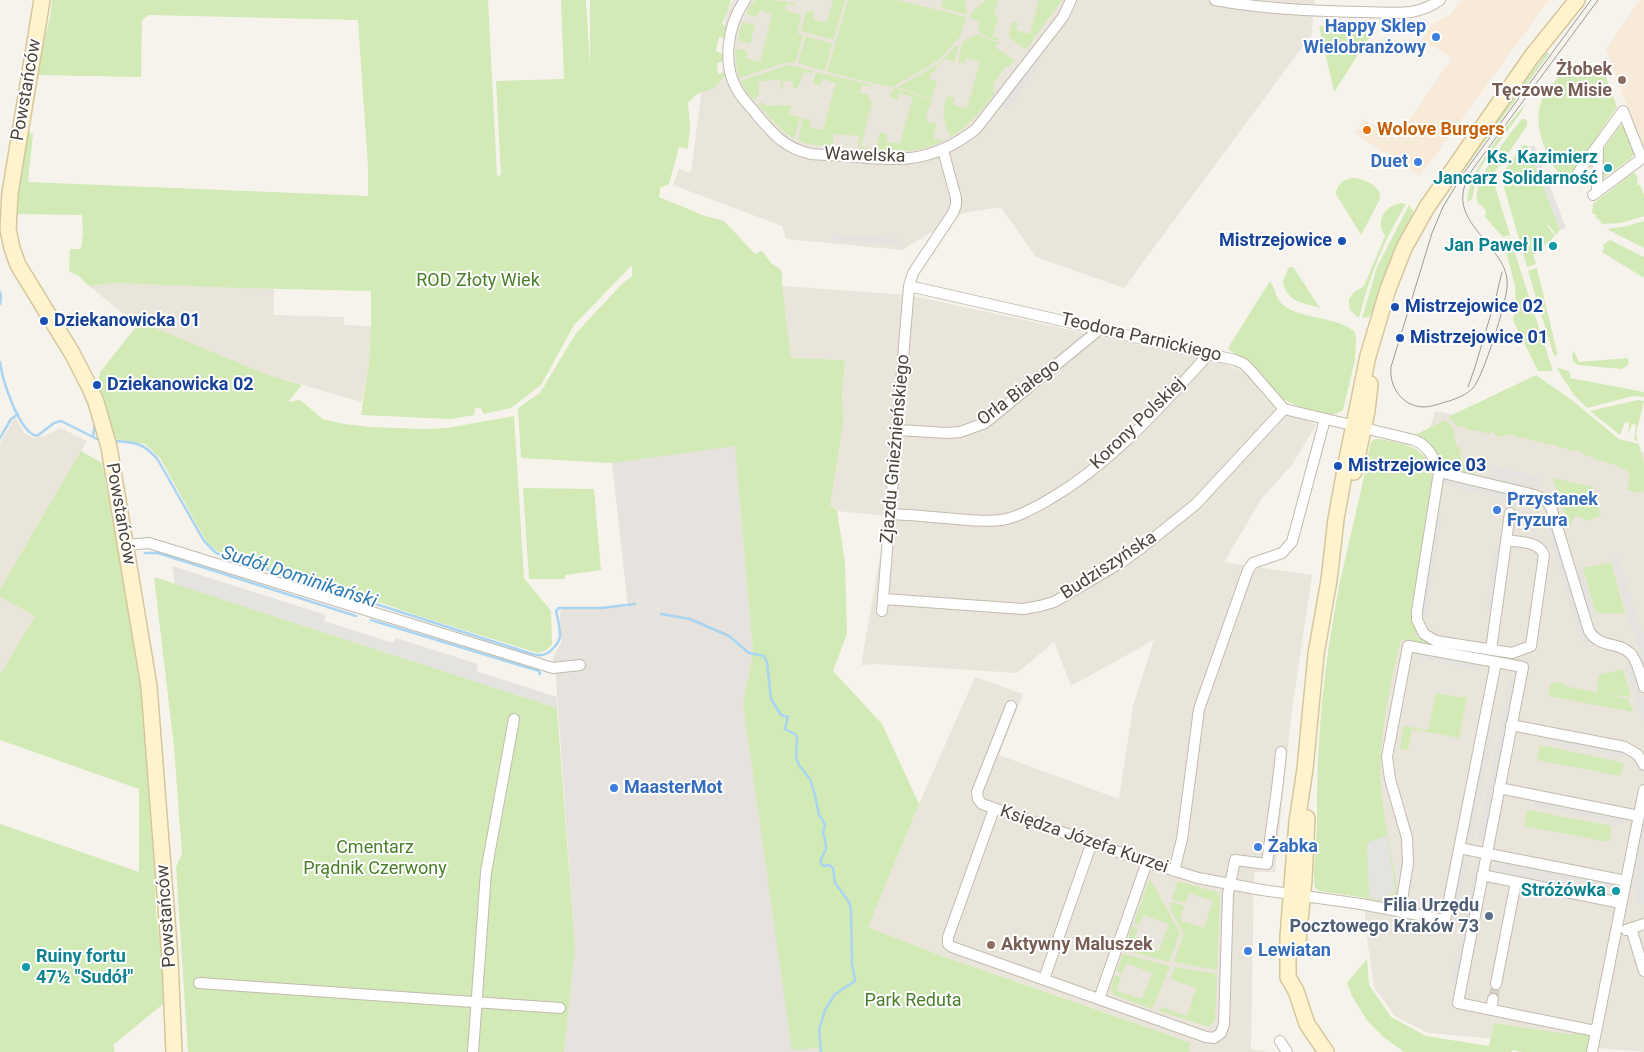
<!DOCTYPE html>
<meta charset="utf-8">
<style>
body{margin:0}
canvas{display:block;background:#f6f3ec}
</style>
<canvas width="1644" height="1052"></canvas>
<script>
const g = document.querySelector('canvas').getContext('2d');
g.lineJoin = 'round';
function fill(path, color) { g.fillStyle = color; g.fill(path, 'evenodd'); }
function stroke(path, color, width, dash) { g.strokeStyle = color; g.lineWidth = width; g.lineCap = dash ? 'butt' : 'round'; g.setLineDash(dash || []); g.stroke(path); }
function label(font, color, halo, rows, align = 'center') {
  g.font = font + ' Roboto,sans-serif'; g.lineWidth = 4; g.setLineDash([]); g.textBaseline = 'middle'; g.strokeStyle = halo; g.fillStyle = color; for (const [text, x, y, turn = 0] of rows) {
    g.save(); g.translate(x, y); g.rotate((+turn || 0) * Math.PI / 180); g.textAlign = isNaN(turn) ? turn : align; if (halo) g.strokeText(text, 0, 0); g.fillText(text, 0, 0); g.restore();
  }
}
const residential = new Path2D(`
 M 734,0 L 1314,0 L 1312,34 L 1124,288 L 1036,257 L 1001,207 L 963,213 L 902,250 L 786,239 L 782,226 L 673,185 L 679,169 L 691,173 L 703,79 L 722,82 L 725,10 Z
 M 114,283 L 274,289 L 274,315 L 344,317 L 344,325 L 371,326 L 369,362 L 362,402 L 268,375 L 144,325 L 124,314 L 89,286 Z
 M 782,286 L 909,295 L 1227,364 L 1249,375 L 1266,399 L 1316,425 L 1292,465 L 1262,498 L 1224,562 L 1312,575 L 1291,717 L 1275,872 L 1254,872 L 1251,1049 L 1270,1052 L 1189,1052 L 1190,1043 L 1169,1035 L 939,955 L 868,927 L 919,804 L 975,677 L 1023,694 L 999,755 L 1119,799 L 1133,706 L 1154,640 L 1071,686 L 1054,642 L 1017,673 L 876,664 L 861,665 L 887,516 L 837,511 L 830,505 L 844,419 L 842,398 L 845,360 L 791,358 Z
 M 1435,411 L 1644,452 L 1644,1052 L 1428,1033 L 1395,1016 L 1374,987 L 1365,924 L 1364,670 Z
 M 15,417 L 24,433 L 34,438 L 44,436 L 61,428 L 87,441 L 0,589 L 0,443 Z
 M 0,597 L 35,616 L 0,675 Z`);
const commercial = new Path2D(`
 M 1463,0 L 1549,0 L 1420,176 L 1355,133 L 1363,119 L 1396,139 L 1452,58 L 1422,39 L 1432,24 L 1449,15 Z
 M 1640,0 L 1644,0 L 1644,152 L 1606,49 Z`);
const industrial = new Path2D(`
 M 735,445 L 753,652 L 743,704 L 793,1050 L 819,1048 L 818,1052 L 564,1052 L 575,948 L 556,679 L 553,657 L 561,643 L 560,614 L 562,609 L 628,607 L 612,463 Z`);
const green = new Path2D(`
 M 52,0 L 488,0 L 497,176 L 501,175 L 496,81 L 564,79 L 561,0 L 586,0 L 590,66 L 590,0 L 731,0 L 722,24 L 729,27 L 726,37 L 723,38 L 719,37 L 716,51 L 723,54 L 722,62 L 717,63 L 718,74 L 725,72 L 725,76 L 714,88 L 697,94 L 688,103 L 690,127 L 688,147 L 687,149 L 679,147 L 669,184 L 660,188 L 659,197 L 705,216 L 724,221 L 755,254 L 762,251 L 772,264 L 780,269 L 782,273 L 782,286 L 791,358 L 845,360 L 842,398 L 844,419 L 830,505 L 837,511 L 845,562 L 847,634 L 833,671 L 882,724 L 919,804 L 868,927 L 939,955 L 1169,1035 L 1190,1043 L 1189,1052 L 818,1052 L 819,1048 L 792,1050 L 743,704 L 753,652 L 735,446 L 612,463 L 521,458 L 518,408 L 540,393 L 576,333 L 622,284 L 632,276 L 632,265 L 574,325 L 541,385 L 511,408 L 484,414 L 482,411 L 481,408 L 475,408 L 474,415 L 451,419 L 361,415 L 369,362 L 371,326 L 371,291 L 239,288 L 114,283 L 89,286 L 80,277 L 69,271 L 70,249 L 81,249 L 83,232 L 82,215 L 15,214 L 18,185 L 31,109 L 28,132 L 33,134 L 28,182 L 368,196 L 368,167 L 358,20 L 149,15 L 142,20 L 141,77 L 36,75 L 51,12 Z
 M 755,0 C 766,0 786,0 795,4 L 793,6 L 786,4 L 785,10 L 801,15 L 797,33 L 803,35 L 795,63 L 787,62 L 739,78 L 736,64 L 735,50 L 737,49 L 747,51 L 746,58 L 760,62 L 772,14 L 759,10 L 757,17 L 746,14 L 749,7 Z
 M 833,0 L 845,0 L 834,38 L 831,39 L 802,31 L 801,29 L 807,10 L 814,12 L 813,19 L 827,23 Z
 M 848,0 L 897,0 L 966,17 L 960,37 L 937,61 L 894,86 L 889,87 L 827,72 Z
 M 943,0 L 965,0 L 967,14 L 941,8 Z
 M 986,0 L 998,0 L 994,13 L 996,14 L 998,18 L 993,37 L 999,38 L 999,40 L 994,40 L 978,32 L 980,21 L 969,18 L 972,12 Z
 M 1039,0 L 1062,0 L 1027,48 L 1025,49 L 1010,38 L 1009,32 L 1012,21 L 1018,23 L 1016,30 L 1030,34 Z
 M 742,22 L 755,25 L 750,44 L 738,40 Z
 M 1319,26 L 1375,28 L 1334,92 Z
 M 978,34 L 993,41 L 999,42 L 995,47 L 1014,60 L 1010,66 L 1005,67 L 993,84 L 994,94 C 981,111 969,125 951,137 C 943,120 942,114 947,96 L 955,98 L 953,105 L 967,109 L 980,62 L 966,58 L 964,64 L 958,61 L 963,42 Z
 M 806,36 L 832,44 L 825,71 L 798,63 Z
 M 959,45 L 954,62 L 945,59 L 936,67 L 935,73 L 931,72 L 929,79 L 937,81 L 932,99 L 898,87 L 938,64 L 956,46 Z
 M 1547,52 L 1549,54 L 1447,193 L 1444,192 Z
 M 1568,64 L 1602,70 L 1604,72 L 1617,107 L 1575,169 L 1564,181 C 1547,159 1530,124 1543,97 Z
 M 788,65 L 813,71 L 812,74 L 807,72 L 803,73 L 800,83 L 797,88 L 793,88 L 793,81 L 783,81 L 783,88 L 781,89 L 780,80 L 758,81 L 759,94 L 754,100 L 748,94 L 740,81 Z
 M 816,72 L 871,85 L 871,87 L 862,85 L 860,93 L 869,95 L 868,98 L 872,102 L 861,146 L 866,148 L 866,150 L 861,150 L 858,146 L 859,136 L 834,134 L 832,147 L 808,144 L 798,141 L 803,118 L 811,120 L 810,127 L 823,130 L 836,83 L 823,79 L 820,86 L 813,84 Z
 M 896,88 L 932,100 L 927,114 L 925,115 L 929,124 L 934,122 L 936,124 L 936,129 L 933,131 L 935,140 L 941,139 L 943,141 C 922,152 899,153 875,151 L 880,133 L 881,132 L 887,134 L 886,141 L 900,144 L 913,97 L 899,93 L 897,100 L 891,98 L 890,97 L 892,90 Z
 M 761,102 L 767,106 L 791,105 L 789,114 L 800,117 L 794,139 L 782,130 L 758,105 Z
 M 1525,104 L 1522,111 L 1480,168 L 1476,179 L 1472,199 L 1467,202 C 1468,170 1505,129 1525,104 Z
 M 1522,119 L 1525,119 L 1527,121 L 1527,126 L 1495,172 L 1494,183 L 1510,235 L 1503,237 L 1485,217 L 1486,211 C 1483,206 1477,204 1477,199 C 1474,179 1509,134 1522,119 Z
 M 1623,125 L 1634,154 L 1630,159 L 1611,173 L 1609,169 L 1603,168 L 1603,170 L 1609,171 L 1610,173 L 1602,180 L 1603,150 L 1620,126 Z
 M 1523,145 L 1526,145 L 1528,147 L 1560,230 L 1556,235 L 1548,224 L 1547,225 L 1555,236 L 1533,255 L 1536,264 L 1527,267 L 1502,180 L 1503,172 Z
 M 1633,173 L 1635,173 L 1638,180 L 1637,182 L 1638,185 L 1640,185 L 1644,195 L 1644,216 L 1621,223 L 1602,224 L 1599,219 L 1598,220 L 1596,217 L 1597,215 L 1592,213 L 1593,204 Z
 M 1352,178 C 1363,178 1382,186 1380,199 L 1361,235 L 1336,194 C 1336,185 1343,180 1352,178 Z
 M 1401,203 L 1406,204 C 1384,240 1369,277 1359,318 L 1350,310 L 1349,304 L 1349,299 L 1354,292 L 1364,286 L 1385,236 C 1375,221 1384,206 1401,203 Z
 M 1409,205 L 1413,211 L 1412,217 L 1388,269 L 1371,314 L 1369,317 L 1362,318 L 1377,267 Z
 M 1644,221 L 1644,248 L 1607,229 L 1627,226 Z
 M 1510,238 L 1553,371 L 1538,371 L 1513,320 L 1516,306 L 1515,286 L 1503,240 Z
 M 1610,240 L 1644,257 L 1644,278 L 1602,252 L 1604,249 L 1603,245 Z
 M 1289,267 L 1293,267 L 1320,308 C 1303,303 1285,301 1283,281 Z
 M 1537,268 L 1557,352 L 1557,355 L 1554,356 L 1528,271 Z
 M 1270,281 C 1276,288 1275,298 1282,304 C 1302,321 1335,315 1355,332 L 1356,340 L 1355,360 L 1343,410 C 1340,412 1336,414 1332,414 C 1321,415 1290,405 1281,397 C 1271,389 1266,377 1256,368 C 1247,361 1236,357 1228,348 Z
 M 140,322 L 268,375 L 302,385 L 288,402 L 300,400 L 323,419 L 344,424 L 369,427 L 424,429 L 447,428 L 514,416 L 524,578 L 551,611 L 552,645 L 546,650 L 538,653 L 419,616 L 330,585 L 277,571 L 217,551 L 212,547 L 206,541 L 160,458 L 145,444 L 115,439 L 98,385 L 100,372 Z
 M 1574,351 L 1579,362 L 1628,358 L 1629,364 L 1625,367 L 1621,369 L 1578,365 L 1573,361 L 1572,355 Z
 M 1556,367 L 1570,372 L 1570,378 L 1644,392 L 1644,397 L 1633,396 L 1587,408 L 1574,395 Z
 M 1536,375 L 1573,401 L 1619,439 L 1639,444 L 1644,464 L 1644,491 L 1639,493 L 1627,490 C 1631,474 1632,472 1616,466 L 1615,464 L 1611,464 L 1594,459 L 1593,457 L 1586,456 L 1585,454 L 1581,452 L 1581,451 L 1577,450 L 1577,451 L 1568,450 L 1568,448 L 1565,447 L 1564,449 L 1551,444 L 1550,445 L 1538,441 L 1537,442 L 1528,439 L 1528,438 L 1524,437 L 1524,439 L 1515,437 L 1515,435 L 1505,435 L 1504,437 L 1495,435 L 1495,433 L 1491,432 L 1490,434 L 1474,430 L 1472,431 L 1466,429 L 1465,426 L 1458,427 L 1448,417 Z
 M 1638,400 L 1644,401 L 1636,434 L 1638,441 L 1634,440 L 1636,425 L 1632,424 L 1628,435 L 1629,423 L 1625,422 L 1620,435 L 1590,411 Z
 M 1445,420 L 1453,428 L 1456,446 L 1459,447 L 1462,463 L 1476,466 L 1476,473 L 1471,476 L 1443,468 L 1430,444 L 1415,435 Z
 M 1376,439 C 1382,439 1389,441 1395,442 C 1418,447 1430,455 1432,480 L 1411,611 L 1413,612 L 1418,630 L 1414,633 L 1418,639 L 1422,637 L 1435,645 L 1401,639 C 1390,686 1378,736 1381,784 C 1383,820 1392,856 1398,891 L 1397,895 L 1387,894 L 1386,901 L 1320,891 L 1315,888 C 1312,867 1317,844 1317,823 C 1316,742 1324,661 1340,582 C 1350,536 1362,491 1370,445 L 1372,441 Z
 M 81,451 L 102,463 L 142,686 L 155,883 L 156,913 L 168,1000 L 113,1045 L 115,1049 L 114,1052 L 0,1052 L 0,824 L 139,872 L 139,789 L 0,740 L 0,675 L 35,616 L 0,597 L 0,589 Z
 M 1553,478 L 1593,487 L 1601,516 L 1585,521 L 1582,517 L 1575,516 L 1571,524 L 1568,524 Z
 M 523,488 L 594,489 L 601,570 L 566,575 L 564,579 L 529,579 Z
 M 1611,562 L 1625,614 L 1596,613 L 1583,568 Z
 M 154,577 L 557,708 L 575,948 L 564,1052 L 188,1052 L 176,867 L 182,854 L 174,747 Z
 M 1623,669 L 1631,697 L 1607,694 L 1628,699 L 1633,712 L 1548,696 L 1551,682 L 1564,683 L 1564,686 L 1597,692 L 1599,675 Z
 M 1436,693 L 1467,698 L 1459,738 L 1412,729 L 1408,750 L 1400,749 L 1404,726 L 1428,730 Z
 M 1540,745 L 1624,763 L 1621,776 L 1537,760 Z
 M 1527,810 L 1612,826 L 1609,842 L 1524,826 Z
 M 1149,880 L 1151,881 L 1180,933 L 1169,962 L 1124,950 L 1132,926 L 1138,928 L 1133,943 L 1159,951 L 1169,924 L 1143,915 L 1139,925 L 1134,923 Z
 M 1178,881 L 1216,892 L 1220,897 L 1217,970 L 1174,962 L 1184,934 L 1170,908 L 1172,902 L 1184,906 L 1180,920 L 1204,928 L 1213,901 L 1189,893 L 1185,903 L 1172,899 Z
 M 1123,954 L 1170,966 L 1152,1009 L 1114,995 L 1111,987 L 1115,975 L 1121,977 L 1117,991 L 1142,999 L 1152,973 L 1126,963 L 1122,974 L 1116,972 Z
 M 1367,959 L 1369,985 L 1391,1017 L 1426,1036 L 1489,1046 L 1494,1023 L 1573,1035 L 1575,1030 L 1588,1034 L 1589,1036 L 1588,1052 L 1523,1052 L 1512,1050 L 1511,1052 L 1404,1052 L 1382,1036 L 1366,1019 L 1352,996 L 1347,983 Z
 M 1175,967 L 1217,974 L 1215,1020 L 1208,1027 L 1160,1011 L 1161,1007 L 1187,1016 L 1196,988 L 1170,979 Z`);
const parking = new Path2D(`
 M 1038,56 L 1039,65 L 1008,109 L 1003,110 L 1001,105 Z
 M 1534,145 L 1566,228 L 1560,230 L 1528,147 Z
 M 832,234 L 901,239 L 901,245 L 832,240 Z
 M 1492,466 L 1541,477 L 1539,483 L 1491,472 Z
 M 1491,474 L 1542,486 L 1541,492 L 1489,480 Z
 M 1444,478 L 1523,497 L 1522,503 L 1442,484 Z
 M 1550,515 L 1583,631 L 1590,641 L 1582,644 L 1544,517 Z
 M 1436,516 L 1442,517 L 1426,616 L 1423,615 L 1421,608 Z
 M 1495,545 L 1502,546 L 1492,611 L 1486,610 Z
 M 1618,555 L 1644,641 L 1644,667 L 1611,557 Z
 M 172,566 L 326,615 L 324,621 L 393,643 L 396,638 L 478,664 L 476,671 L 557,697 L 557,708 L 175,584 Z
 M 1581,567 L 1595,615 L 1590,616 L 1575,569 Z
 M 1420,651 L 1481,663 L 1479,670 L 1418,658 Z
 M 1632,665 L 1644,704 L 1644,724 L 1626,667 Z
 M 1510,676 L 1517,677 L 1485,842 L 1477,840 Z
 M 1487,724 L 1495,726 L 1472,840 L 1465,839 Z
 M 1547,735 L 1626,751 L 1624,757 L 1545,742 Z
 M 1534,799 L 1625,817 L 1624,824 L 1533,806 Z
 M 1644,810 L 1644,843 L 1635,890 L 1629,888 Z
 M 1387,835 L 1396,893 L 1387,893 L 1385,900 L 1369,897 L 1367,843 Z
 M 1644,851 L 1644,905 L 1634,902 Z
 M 1461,860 L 1468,861 L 1455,927 L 1449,925 Z
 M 1499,860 L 1612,881 L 1611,888 L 1497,866 Z
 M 1475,864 L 1480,865 L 1458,983 L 1451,982 Z
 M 1487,866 L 1609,889 L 1608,896 L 1486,873 Z`);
const stream = new Path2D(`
 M 0,292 L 1,296 L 0,304
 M 0,362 C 2,379 19,433 37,436 L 54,423 L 61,421 L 97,439 L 103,441
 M 84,393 L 91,411
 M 93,437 L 95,423
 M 0,438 L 11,419 L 18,414
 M 113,441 C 135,442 144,443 158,460 L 204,541 L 216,553 L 529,653 C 533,654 537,656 541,655 C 549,655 559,644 560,636 C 560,628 558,619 556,611 L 559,608 L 601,608 L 635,604
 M 104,462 L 106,477
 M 145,553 L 158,553 L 356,616
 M 661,614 L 690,619 L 729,636 L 749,653 L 764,656 L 767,662 L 771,699 L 781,715 L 788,717 L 785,729 L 796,735 L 797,738 L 796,758 L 799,765 L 810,779 L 815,795 L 819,815 L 825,824 L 823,834 L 825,839 L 826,849 L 821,859 L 821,864 L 824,866 L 829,865 L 833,868 L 835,883 L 849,902 L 851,910 L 852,964 L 855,981 L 835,994 L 825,1010 L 819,1030 L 821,1052
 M 371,620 L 539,671 L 540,674
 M 155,859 L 156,880`);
const streetTunnel = new Path2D(`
 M 1493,999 L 1496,984`);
const street = new Path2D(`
 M 745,0 C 728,24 721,65 738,91 C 743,100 751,107 757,115 C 774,135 785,148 811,154 C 823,155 835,155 846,156 C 900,161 931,164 976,129 L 1063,17 L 1071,0
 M 1215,0 C 1264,9 1312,11 1361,12 C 1378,12 1395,14 1411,12 C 1421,10 1432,6 1440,0
 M 1623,111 L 1642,159
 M 1578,173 L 1623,111
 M 1597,192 L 1598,146
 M 1593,195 L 1644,157
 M 909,286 L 1235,360 L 1244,364 L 1251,371 L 1284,409 L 1414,440 C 1429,446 1434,458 1439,472 L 1535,495 C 1542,498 1547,500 1551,507 L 1589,631 C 1600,649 1619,641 1631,654 C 1638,662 1641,677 1644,687
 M 898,430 L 947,433 L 960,432 L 985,423 L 1100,329
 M 1439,472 L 1417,611 L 1417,620 L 1424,634 L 1436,641 L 1512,653 L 1531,646 L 1544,555 C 1539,541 1519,542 1506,540
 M 891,514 C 913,515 934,517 956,519 C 971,520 986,522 1001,520 C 1019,517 1034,508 1050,499 C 1113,462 1160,407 1209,354
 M 125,545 L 149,543 L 553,668 L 580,665
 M 884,599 L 1023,609 L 1040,606 L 1054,602 L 1122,562 L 1140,549 L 1196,504 L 1284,409
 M 882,611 L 909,286 L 913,273 L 953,213 L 956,205 L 956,198 L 943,150
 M 1491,650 L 1510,513
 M 1011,706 L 977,792 L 978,799 L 982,804 L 1147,862 L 1198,878 L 1262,890 L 1361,904 L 1445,920 L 1496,662
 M 1511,725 L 1625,747 L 1638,755 L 1644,765
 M 1499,788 L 1639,816
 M 994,809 L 948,937 L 948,944 L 952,947 L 1206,1037 L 1214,1038 L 1221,1033 L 1224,1024 L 1228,894 L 1235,860 L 1267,864 C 1271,827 1278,790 1281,752
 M 1459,848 L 1626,881
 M 1174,871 L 1182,839 L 1199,709 L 1248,570 L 1253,563 L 1282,553 L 1292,542 L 1325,419
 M 1482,875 L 1621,903
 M 1400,912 L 1408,863 L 1407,838 L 1390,779 L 1387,757 L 1408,646 L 1523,667 L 1458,1003 L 1595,1031
 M 1631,928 L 1644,971
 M 1626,930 L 1644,924
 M 1044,979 L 1092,842
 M 199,983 L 560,1008
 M 1496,984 L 1516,882
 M 1099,999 L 1147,862
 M 1491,1010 L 1493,999
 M 1280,1041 L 1287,1052
 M 473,1052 L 486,872 L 514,719
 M 1592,1052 L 1644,790`);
const secondary = new Path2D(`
 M 42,0 L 10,193 L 8,229 L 12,248 L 18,265 L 72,353 L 89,386 L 96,402 L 109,447 L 149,686 L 170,959 L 174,1052
 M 1354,472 L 1367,411 L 1370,384
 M 1298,942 L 1304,880 L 1307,818
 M 1326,1052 L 1307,1024 L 1296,991 L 1288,977 L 1288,937 L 1297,822 L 1305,769 L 1316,654 L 1329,580 L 1336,519 L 1346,464 L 1368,356 L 1388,289 L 1404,248 L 1427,207 L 1532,56 L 1577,0`);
const tram = new Path2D(`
 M 1591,0 L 1463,174 L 1443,207 L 1432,233 L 1391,367 C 1389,387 1402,406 1423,407 C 1432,407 1441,403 1449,401 C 1458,398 1466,395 1473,388 C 1483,377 1506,304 1507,287 C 1508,278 1505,269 1501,262 C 1479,227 1444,210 1475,166 L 1598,0
 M 1468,387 L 1475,367 L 1496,297 L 1502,272`);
const markers = [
 [1436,37,5,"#3f7fe0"],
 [1622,80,5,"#8d6e63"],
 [1367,130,5,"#e8710a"],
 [1418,162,5,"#3f7fe0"],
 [1608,168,5,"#0f9aa8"],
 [1342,241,5,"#1a4fb4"],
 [1553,246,5,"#0f9aa8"],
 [1395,307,5,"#1a4fb4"],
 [44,321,5,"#1a4fb4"],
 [1400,338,5,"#1a4fb4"],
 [97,385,5,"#1a4fb4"],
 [1338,466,5,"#1a4fb4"],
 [1497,510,5,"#3f7fe0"],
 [614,788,5,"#3f7fe0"],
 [1258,847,5,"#3f7fe0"],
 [1616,891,5,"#0f9aa8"],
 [1489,916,5,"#5c6f8a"],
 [991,945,5,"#8d6e63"],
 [1248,951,5,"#3f7fe0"],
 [26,967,5,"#0f9aa8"]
];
const shopNames = [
 ["Happy Sklep",1426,27,"right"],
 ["Wielobranżowy",1426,48,"right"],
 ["Duet",1408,162,"right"],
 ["Przystanek",1507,500],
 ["Fryzura",1507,521],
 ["MaasterMot",624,788],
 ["Żabka",1268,847],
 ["Lewiatan",1258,951]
];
const educationNames = [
 ["Żłobek",1612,70],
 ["Tęczowe Misie",1612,91],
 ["Aktywny Maluszek",1001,945,"left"]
];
const streetNames = [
 ["Powstańców",27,90,-80],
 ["Wawelska",865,156,2],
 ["Teodora Parnickiego",1141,338,13],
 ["Orła Białego",1019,393,-37],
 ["Korony Polskiej",1138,424,-44],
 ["Zjazdu Gnieźnieńskiego",896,449,-85],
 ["Powstańców",120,514,80],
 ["Budziszyńska",1109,566,-33],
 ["Księdza Józefa Kurzei",1084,840,19],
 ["Powstańców",167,916,-94]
];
const foodNames = [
 ["Wolove Burgers",1377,130]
];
const cultureNames = [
 ["Ks. Kazimierz",1598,158],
 ["Jancarz Solidarność",1598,179],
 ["Jan Paweł II",1543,246],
 ["Stróżówka",1606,891],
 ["Ruiny fortu",36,957,"left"],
 ["47½ \"Sudół\"",36,978,"left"]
];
const transitNames = [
 ["Mistrzejowice",1332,241,"right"],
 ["Mistrzejowice 02",1405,307],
 ["Dziekanowicka 01",54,321],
 ["Mistrzejowice 01",1410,338],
 ["Dziekanowicka 02",107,385],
 ["Mistrzejowice 03",1348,466]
];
const parkNames = [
 ["ROD Złoty Wiek",478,281],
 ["Cmentarz",375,848],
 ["Prądnik Czerwony",375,869],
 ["Park Reduta",913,1001]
];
const serviceNames = [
 ["Filia Urzędu",1479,906],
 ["Pocztowego Kraków 73",1479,927]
];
const waterNames = [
 ["Sudół Dominikański",299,578,18]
];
fill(residential, '#eae5da');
fill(commercial, '#f7ead8');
fill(industrial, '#e6e2dd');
fill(green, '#d2eab5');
fill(parking, '#e5e3e0');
stroke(stream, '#a9d4f2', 2.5);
stroke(streetTunnel, '#d4d0c8', 10, [10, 5]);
stroke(street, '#c2bbae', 12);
stroke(secondary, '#d6c79b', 18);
stroke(street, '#fff', 10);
stroke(secondary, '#fff3cd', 15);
stroke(tram, '#9a9a9a', 1);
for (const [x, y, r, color] of markers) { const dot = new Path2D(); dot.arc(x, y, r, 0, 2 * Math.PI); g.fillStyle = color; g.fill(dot); stroke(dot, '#fff', 2); }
label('bold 18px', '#366cbe', '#fff', shopNames, 'left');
label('bold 18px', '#785e54', '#fff', educationNames, 'right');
label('18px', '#4b4439', '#fff', streetNames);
label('bold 18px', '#c56008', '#fff', foodNames, 'left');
label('bold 18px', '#0d838f', '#fff', cultureNames, 'right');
label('bold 18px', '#164399', '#fff', transitNames, 'left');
label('18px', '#4a7f2a', '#fff', parkNames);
label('bold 18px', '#4e5e75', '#fff', serviceNames, 'right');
label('italic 19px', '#2e7ab2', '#fff', waterNames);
</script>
